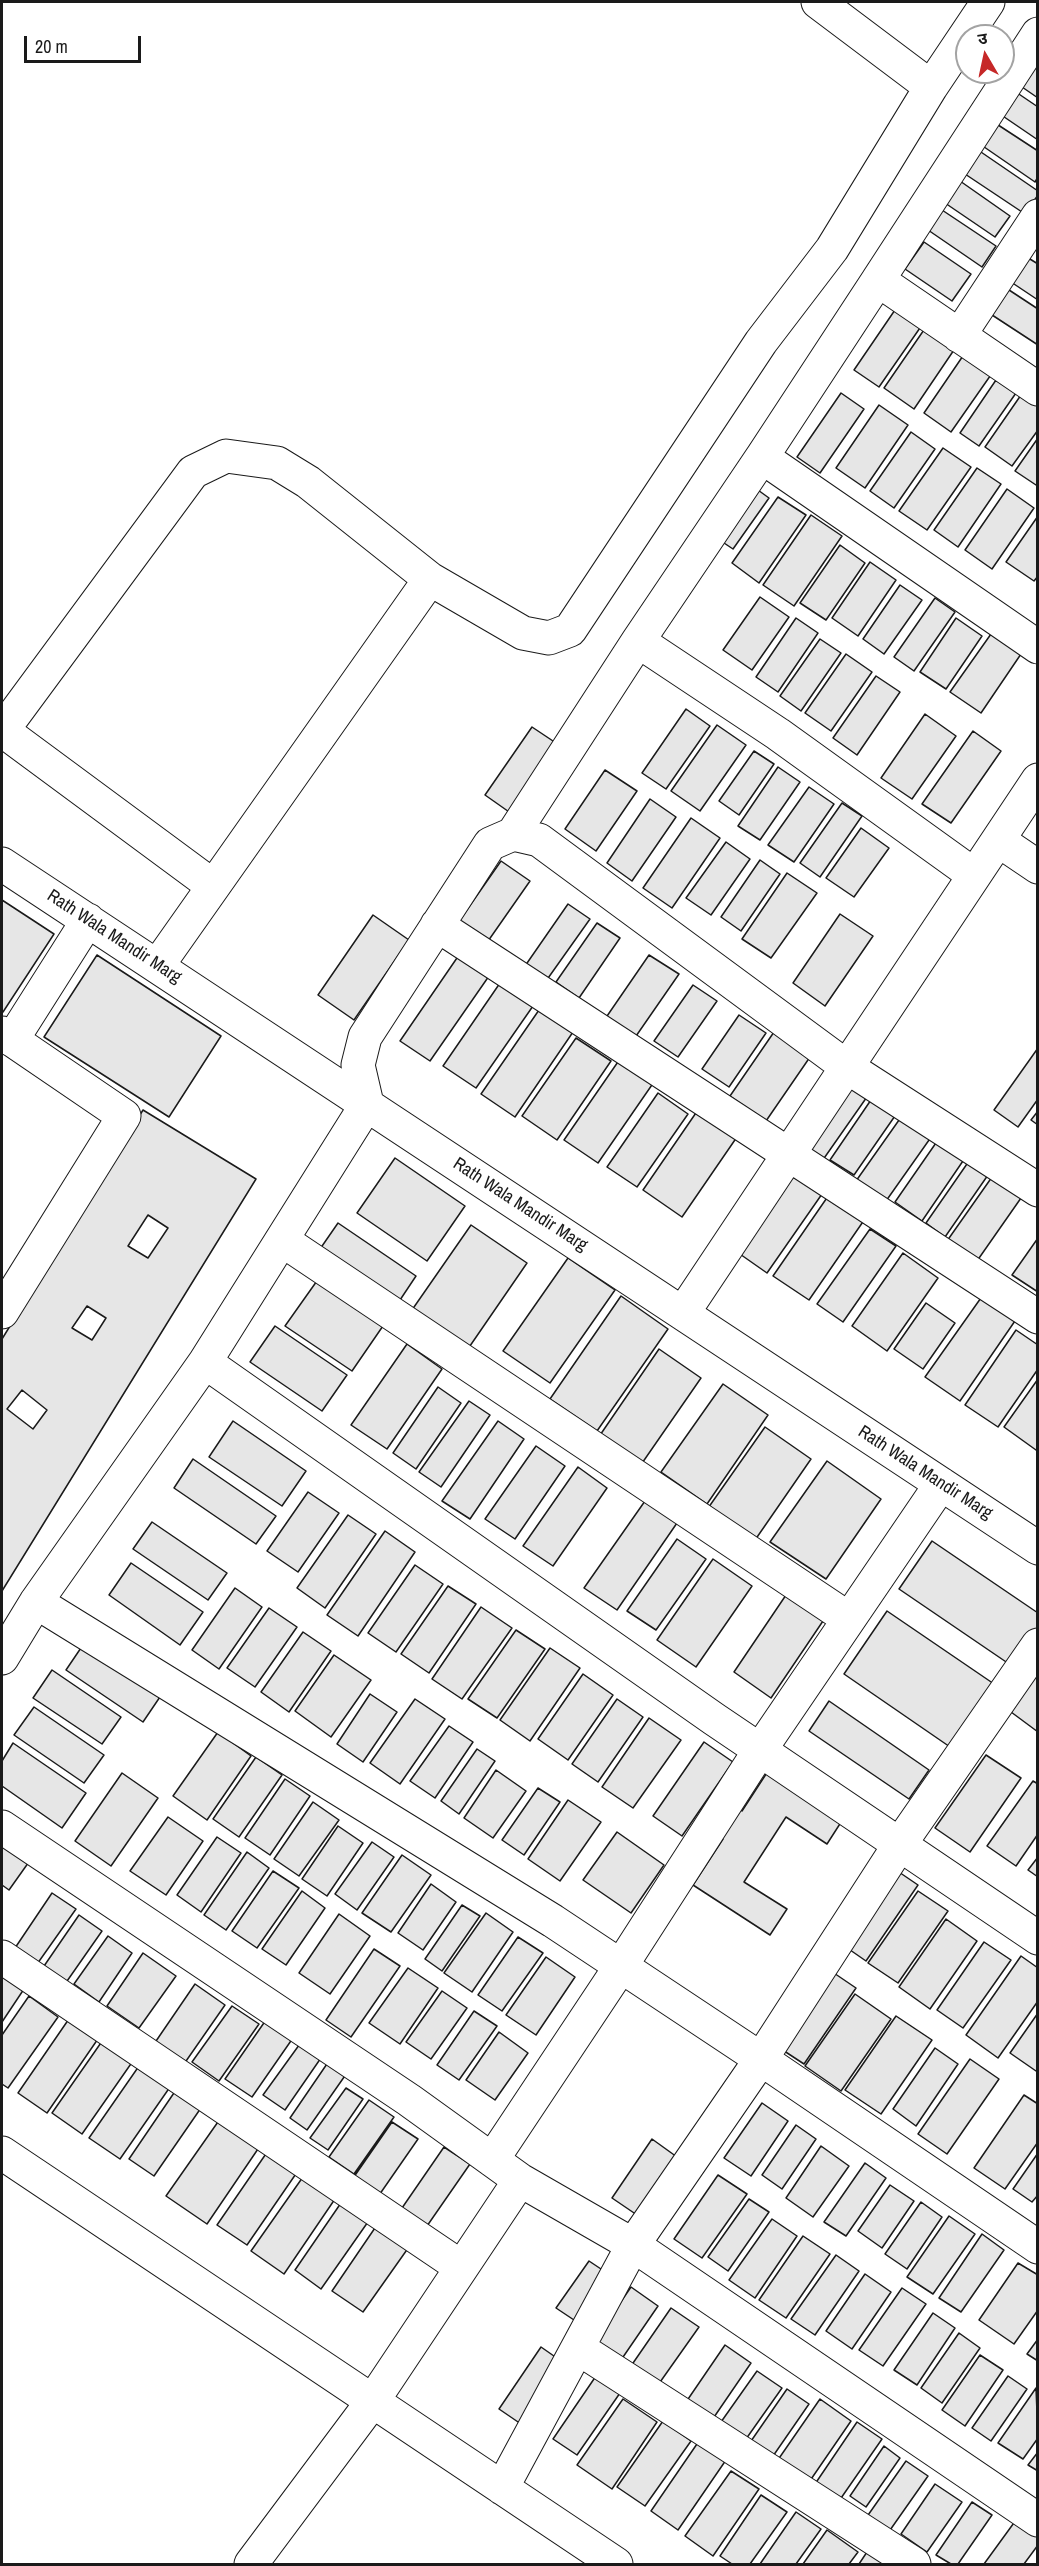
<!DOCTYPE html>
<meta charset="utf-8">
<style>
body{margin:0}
#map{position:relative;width:1039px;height:2566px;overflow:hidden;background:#fff;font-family:"Archivo Narrow","Noto Sans Devanagari",sans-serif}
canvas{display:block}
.frame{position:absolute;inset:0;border:3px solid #1a1a1a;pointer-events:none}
.north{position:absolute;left:955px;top:24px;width:60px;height:60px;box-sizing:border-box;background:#fff;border:2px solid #a3a3a3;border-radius:50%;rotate:351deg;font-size:16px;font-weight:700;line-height:24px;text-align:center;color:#1a1a1a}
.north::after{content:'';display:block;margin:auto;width:21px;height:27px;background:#c62828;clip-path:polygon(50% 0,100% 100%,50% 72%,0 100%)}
.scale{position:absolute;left:24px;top:36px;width:117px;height:27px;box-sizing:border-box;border:3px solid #1a1a1a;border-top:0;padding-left:8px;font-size:18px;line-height:21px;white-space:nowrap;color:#1a1a1a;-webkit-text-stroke:4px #fff;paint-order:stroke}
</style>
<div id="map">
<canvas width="1039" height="2566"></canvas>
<div class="frame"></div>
<div class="north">उ</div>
<div class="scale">20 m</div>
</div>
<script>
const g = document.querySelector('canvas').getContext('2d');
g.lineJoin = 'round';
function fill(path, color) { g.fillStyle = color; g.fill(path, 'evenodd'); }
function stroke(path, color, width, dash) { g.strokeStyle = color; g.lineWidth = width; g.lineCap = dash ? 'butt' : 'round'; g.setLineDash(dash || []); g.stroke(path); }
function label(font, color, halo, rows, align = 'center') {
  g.font = font + ' "Archivo Narrow",sans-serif'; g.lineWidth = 4.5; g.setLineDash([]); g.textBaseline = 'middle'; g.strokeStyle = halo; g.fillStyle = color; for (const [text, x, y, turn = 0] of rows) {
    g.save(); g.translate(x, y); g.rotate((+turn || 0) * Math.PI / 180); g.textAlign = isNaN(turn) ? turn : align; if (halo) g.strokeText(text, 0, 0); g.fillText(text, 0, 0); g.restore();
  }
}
const building = new Path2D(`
 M 1038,64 L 1038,98 L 1022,87 Z
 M 1007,86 L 1038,107 L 1038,140 L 991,108 Z
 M 989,119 L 1038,151 L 1038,177 L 1035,182 L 974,140 Z
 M 978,150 L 1038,191 L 1038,195 L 1025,214 L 962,172 Z
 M 960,181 L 1010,216 L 995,237 L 945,203 Z
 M 942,210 L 996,246 L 982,267 L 928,230 Z
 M 924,242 L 971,274 L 952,301 L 905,269 Z
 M 1025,256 L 1038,264 L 1038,300 L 1008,280 Z
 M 1006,288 L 1038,309 L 1038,345 L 989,313 Z
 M 897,307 L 922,325 L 879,387 L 854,370 Z
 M 928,324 L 958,344 L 914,409 L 884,388 Z
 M 967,350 L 995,369 L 951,432 L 924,413 Z
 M 996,380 L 1016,393 L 979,446 L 960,433 Z
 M 841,393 L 864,409 L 820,473 L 797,457 Z
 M 1021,395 L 1038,406 L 1038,430 L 1012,466 L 985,447 Z
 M 879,405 L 908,425 L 865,488 L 836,468 Z
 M 911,432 L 935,449 L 894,508 L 870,491 Z
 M 1038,438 L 1038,484 L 1036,485 L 1015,471 Z
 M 943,448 L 971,467 L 927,530 L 899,511 Z
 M 977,468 L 1001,484 L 958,547 L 934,530 Z
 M 751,485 L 769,498 L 733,549 L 715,537 Z
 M 1007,489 L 1034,508 L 992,569 L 965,550 Z
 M 778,497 L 806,515 L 759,583 L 732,563 Z
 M 811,515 L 842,536 L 794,606 L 763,585 Z
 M 1038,516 L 1038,576 L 1034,581 L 1006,562 Z
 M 840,545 L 865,563 L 826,620 L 800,603 Z
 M 870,562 L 896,580 L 858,636 L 832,618 Z
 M 900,585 L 922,600 L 884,654 L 863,639 Z
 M 760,597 L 789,617 L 752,670 L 723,650 Z
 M 935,598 L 955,612 L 914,671 L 894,657 Z
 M 796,618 L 818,633 L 778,692 L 756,677 Z
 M 956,618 L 982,636 L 946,689 L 920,672 Z
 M 991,634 L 1021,654 L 981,713 L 950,692 Z
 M 820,639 L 841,653 L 801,711 L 780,696 Z
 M 846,654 L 872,672 L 831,731 L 805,713 Z
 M 876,676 L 900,692 L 857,755 L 833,738 Z
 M 686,709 L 710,726 L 666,789 L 642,773 Z
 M 925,714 L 956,736 L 912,799 L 881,778 Z
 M 717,725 L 746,745 L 700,811 L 671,791 Z
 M 532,727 L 559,745 L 512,814 L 485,795 Z
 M 973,731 L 1001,751 L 951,823 L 922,804 Z
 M 754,751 L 774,764 L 739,815 L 719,801 Z
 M 778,767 L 800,782 L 760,840 L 738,826 Z
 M 605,770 L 637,791 L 596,851 L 565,829 Z
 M 809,787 L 834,804 L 794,862 L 768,845 Z
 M 650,799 L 676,817 L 632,881 L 607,863 Z
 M 842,803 L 862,816 L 820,877 L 800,863 Z
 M 691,818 L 720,838 L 672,908 L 643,888 Z
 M 861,828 L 889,848 L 854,897 L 826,878 Z
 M 726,842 L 750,859 L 711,915 L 686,898 Z
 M 760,860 L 780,874 L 741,931 L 721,917 Z
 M 501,861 L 530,881 L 486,944 L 457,924 Z
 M 787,873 L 817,893 L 771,958 L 742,939 Z
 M 2,900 L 54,934 L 3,1012 L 2,1011 Z
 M 568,904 L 590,919 L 546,981 L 525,966 Z
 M 840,914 L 873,936 L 825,1006 L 793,983 Z
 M 373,915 L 409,940 L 354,1020 L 318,995 Z
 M 597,923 L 620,938 L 579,998 L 556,982 Z
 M 97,955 L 221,1036 L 169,1117 L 44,1037 Z
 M 459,955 L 489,976 L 430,1061 L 400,1041 Z
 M 649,955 L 679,974 L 634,1039 L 605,1019 Z
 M 500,983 L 533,1006 L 476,1088 L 443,1066 Z
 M 693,985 L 717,1001 L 678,1057 L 654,1041 Z
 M 539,1010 L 573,1032 L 515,1117 L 481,1094 Z
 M 739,1015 L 766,1033 L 729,1087 L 702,1069 Z
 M 774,1032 L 810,1057 L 766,1121 L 730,1096 Z
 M 576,1038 L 611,1061 L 557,1140 L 522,1116 Z
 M 1038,1048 L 1038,1099 L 1018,1127 L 994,1110 Z
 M 622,1056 L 656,1079 L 598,1163 L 564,1140 Z
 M 847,1079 L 869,1094 L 820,1164 L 798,1149 Z
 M 658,1093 L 688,1114 L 637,1187 L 607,1167 Z
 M 873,1097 L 897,1113 L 854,1175 L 830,1160 Z
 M 700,1107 L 739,1134 L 682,1217 L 643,1190 Z
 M 143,1110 L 256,1179 L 2,1591 L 2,1339 ZM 148,1215 L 168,1228 L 148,1258 L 128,1246 ZM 87,1306 L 106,1318 L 92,1340 L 72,1328 ZM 22,1390 L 47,1410 L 33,1429 L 7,1409 Z
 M 1038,1111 L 1038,1125 L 1031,1120 Z
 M 904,1113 L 934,1133 L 886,1201 L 856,1181 Z
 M 938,1140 L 965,1158 L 922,1221 L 895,1202 Z
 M 395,1158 L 465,1206 L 427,1261 L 357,1213 Z
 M 969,1161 L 988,1175 L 945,1237 L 926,1223 Z
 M 791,1173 L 822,1194 L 767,1273 L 737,1252 Z
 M 992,1177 L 1021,1198 L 977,1261 L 947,1241 Z
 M 833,1189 L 869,1213 L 809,1300 L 773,1276 Z
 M 338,1223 L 416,1276 L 398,1303 L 320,1249 Z
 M 471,1225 L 527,1263 L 461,1359 L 405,1320 Z
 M 870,1229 L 896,1246 L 843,1322 L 817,1304 Z
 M 1038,1238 L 1038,1292 L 1012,1275 Z
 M 903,1253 L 938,1278 L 887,1351 L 852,1326 Z
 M 568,1258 L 615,1290 L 550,1383 L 503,1351 Z
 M 319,1278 L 385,1323 L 352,1371 L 285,1326 Z
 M 983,1295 L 1017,1318 L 960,1401 L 925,1377 Z
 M 621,1296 L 668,1329 L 597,1431 L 550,1399 Z
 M 926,1303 L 955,1323 L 923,1369 L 894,1349 Z
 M 275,1326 L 347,1375 L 322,1411 L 250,1362 Z
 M 1016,1330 L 1038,1345 L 1038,1369 L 998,1427 L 965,1405 Z
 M 407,1344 L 442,1369 L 387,1449 L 351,1425 Z
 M 659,1349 L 701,1378 L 638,1469 L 596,1441 Z
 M 1038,1379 L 1038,1448 L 1036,1450 L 1004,1427 Z
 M 723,1384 L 768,1415 L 707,1504 L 661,1472 Z
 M 438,1387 L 461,1403 L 416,1469 L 393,1453 Z
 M 469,1401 L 490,1415 L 441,1487 L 419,1472 Z
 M 233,1421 L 306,1471 L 282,1506 L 209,1457 Z
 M 498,1421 L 524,1439 L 470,1519 L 442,1501 Z
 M 765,1427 L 811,1459 L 753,1543 L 706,1511 Z
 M 536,1446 L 565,1466 L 515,1539 L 485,1519 Z
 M 193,1459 L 276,1516 L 256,1544 L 174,1488 Z
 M 827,1461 L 881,1499 L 826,1579 L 770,1542 Z
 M 578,1467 L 607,1488 L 553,1566 L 523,1546 Z
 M 308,1492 L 339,1513 L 298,1572 L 267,1551 Z
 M 645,1501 L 677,1523 L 617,1610 L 584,1588 Z
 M 348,1515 L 376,1534 L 325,1608 L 297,1588 Z
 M 152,1522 L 227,1573 L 208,1600 L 133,1549 Z
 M 385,1531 L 415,1552 L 358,1636 L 327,1615 Z
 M 677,1539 L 706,1559 L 656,1630 L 627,1611 Z
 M 932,1541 L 1038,1613 L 1038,1636 L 1015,1668 L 899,1589 Z
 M 713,1559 L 752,1586 L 696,1667 L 657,1640 Z
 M 131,1563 L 203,1612 L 180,1645 L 109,1595 Z
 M 415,1565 L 443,1584 L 396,1652 L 368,1633 Z
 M 448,1586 L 476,1604 L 429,1673 L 401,1654 Z
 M 235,1588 L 262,1607 L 219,1669 L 192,1650 Z
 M 786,1595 L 823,1621 L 771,1698 L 734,1672 Z
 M 481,1607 L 512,1628 L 462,1699 L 432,1679 Z
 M 269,1608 L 297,1627 L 255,1687 L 227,1668 Z
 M 887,1611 L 997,1686 L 953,1749 L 844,1674 Z
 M 516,1630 L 545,1649 L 497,1718 L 468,1699 Z
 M 303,1632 L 331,1651 L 289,1712 L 261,1692 Z
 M 87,1639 L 164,1691 L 143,1722 L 66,1670 Z
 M 550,1648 L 580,1668 L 530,1741 L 500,1720 Z
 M 334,1655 L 371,1680 L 331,1737 L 295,1711 Z
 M 1038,1666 L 1038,1732 L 1007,1709 Z
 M 52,1670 L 121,1717 L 102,1744 L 33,1698 Z
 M 583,1674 L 613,1695 L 568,1760 L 538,1739 Z
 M 370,1694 L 397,1712 L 363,1762 L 337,1744 Z
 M 415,1699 L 445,1719 L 400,1784 L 370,1763 Z
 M 617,1699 L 643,1717 L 598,1782 L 572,1764 Z
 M 829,1701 L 929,1770 L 909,1799 L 809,1731 Z
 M 34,1707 L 104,1755 L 84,1783 L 14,1735 Z
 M 649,1718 L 681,1740 L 633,1808 L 602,1787 Z
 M 449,1726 L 473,1742 L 435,1798 L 410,1781 Z
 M 218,1732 L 251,1756 L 207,1820 L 173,1796 Z
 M 704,1742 L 733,1762 L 682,1836 L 653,1816 Z
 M 13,1743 L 86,1793 L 62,1828 L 2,1786 L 2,1761 Z
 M 477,1749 L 495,1761 L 459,1814 L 441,1801 Z
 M 986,1755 L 1021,1778 L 970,1852 L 935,1828 Z
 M 256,1757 L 282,1775 L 239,1837 L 213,1819 Z
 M 770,1768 L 845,1816 L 827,1844 L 786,1817 L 744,1882 L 787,1909 L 770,1935 L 693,1885 L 723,1839 L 717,1835 L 736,1807 L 742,1811 Z
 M 496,1770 L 526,1791 L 493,1838 L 464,1818 Z
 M 122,1773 L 158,1798 L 111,1866 L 75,1841 Z
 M 285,1779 L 310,1796 L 270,1855 L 245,1838 Z
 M 1033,1781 L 1038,1784 L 1038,1834 L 1016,1866 L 987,1846 Z
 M 538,1788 L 560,1802 L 524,1855 L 502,1840 Z
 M 568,1800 L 601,1822 L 560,1881 L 528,1859 Z
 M 313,1802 L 339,1820 L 299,1876 L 274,1859 Z
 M 168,1817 L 203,1841 L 166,1895 L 130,1871 Z
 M 338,1826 L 363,1843 L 327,1896 L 302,1879 Z
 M 617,1832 L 664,1865 L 631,1913 L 583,1880 Z
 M 217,1837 L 241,1853 L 201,1912 L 177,1895 Z
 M 2,1839 L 31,1859 L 9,1890 L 2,1885 Z
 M 372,1842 L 394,1857 L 357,1910 L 335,1894 Z
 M 247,1852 L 269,1868 L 226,1930 L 204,1915 Z
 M 402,1855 L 431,1875 L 391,1932 L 362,1913 Z
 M 1038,1857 L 1038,1877 L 1028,1870 Z
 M 893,1868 L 918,1885 L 866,1961 L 840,1943 Z
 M 273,1871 L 299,1888 L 257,1948 L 232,1931 Z
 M 431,1884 L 456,1902 L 423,1950 L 398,1933 Z
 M 302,1891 L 325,1908 L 286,1965 L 262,1949 Z
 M 918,1891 L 948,1911 L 898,1983 L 868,1963 Z
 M 52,1893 L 76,1909 L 35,1967 L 13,1951 Z
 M 462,1905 L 480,1916 L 442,1971 L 425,1959 Z
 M 486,1913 L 513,1932 L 472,1992 L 444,1973 Z
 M 339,1914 L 370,1936 L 330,1994 L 299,1973 Z
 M 79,1915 L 102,1931 L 65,1984 L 42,1969 Z
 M 946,1919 L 977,1941 L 930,2009 L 899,1987 Z
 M 108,1936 L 132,1953 L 99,2002 L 74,1984 Z
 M 518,1937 L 543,1953 L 502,2011 L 478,1995 Z
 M 984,1942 L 1011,1960 L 963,2028 L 937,2010 Z
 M 374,1949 L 400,1966 L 351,2037 L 326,2020 Z
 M 143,1953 L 176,1976 L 139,2028 L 107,2006 Z
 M 1021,1956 L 1038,1968 L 1038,2001 L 998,2058 L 966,2035 Z
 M 546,1957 L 575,1977 L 536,2035 L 506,2015 Z
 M 408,1968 L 438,1988 L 400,2044 L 369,2023 Z
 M 828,1969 L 856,1988 L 804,2064 L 775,2045 Z
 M 2,1973 L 24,1989 L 2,2022 Z
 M 195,1984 L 225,2005 L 184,2064 L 154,2044 Z
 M 442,1991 L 467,2008 L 431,2059 L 406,2042 Z
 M 855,1994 L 891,2019 L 841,2091 L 805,2066 Z
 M 29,1996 L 58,2017 L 8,2088 L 2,2084 L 2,2035 Z
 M 232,2006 L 259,2024 L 219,2081 L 192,2062 Z
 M 474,2011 L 497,2026 L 459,2080 L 437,2065 Z
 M 73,2013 L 102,2033 L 47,2113 L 18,2093 Z
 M 1038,2013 L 1038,2069 L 1036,2071 L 1010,2053 Z
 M 896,2016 L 932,2040 L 881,2114 L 845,2090 Z
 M 268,2017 L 295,2035 L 252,2097 L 225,2079 Z
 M 499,2032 L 528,2053 L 495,2100 L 466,2080 Z
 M 105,2037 L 135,2058 L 82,2134 L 52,2113 Z
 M 302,2041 L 323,2055 L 285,2110 L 263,2095 Z
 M 935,2048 L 958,2064 L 916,2126 L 893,2109 Z
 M 331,2058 L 349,2070 L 307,2130 L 290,2118 Z
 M 970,2059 L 999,2079 L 947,2154 L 918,2134 Z
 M 139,2066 L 170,2087 L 120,2159 L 89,2138 Z
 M 178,2087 L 203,2105 L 154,2176 L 129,2159 Z
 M 346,2088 L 363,2099 L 328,2150 L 310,2138 Z
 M 1024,2095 L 1038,2104 L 1038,2142 L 1005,2189 L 974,2168 Z
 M 369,2100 L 394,2117 L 354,2174 L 329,2157 Z
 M 762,2103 L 788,2121 L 751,2176 L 724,2158 Z
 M 220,2119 L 260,2146 L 207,2224 L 166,2196 Z
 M 392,2122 L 418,2139 L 375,2201 L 349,2184 Z
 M 796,2125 L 816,2139 L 782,2189 L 762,2175 Z
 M 652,2139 L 677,2157 L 637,2215 L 612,2198 Z
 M 272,2145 L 302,2165 L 247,2245 L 217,2225 Z
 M 821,2146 L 849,2166 L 813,2217 L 786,2198 Z
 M 444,2147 L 470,2164 L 427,2226 L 402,2208 Z
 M 1038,2153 L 1038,2195 L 1032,2202 L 1013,2189 Z
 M 865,2163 L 886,2178 L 846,2236 L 824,2222 Z
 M 305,2174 L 337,2196 L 284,2274 L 251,2251 Z
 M 718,2175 L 747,2194 L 702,2258 L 674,2239 Z
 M 890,2185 L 914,2201 L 882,2248 L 858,2231 Z
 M 749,2199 L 769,2212 L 728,2271 L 708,2257 Z
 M 343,2200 L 370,2219 L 321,2289 L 295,2270 Z
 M 921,2202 L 942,2217 L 907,2269 L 885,2254 Z
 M 949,2216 L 975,2234 L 933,2294 L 907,2277 Z
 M 772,2219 L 797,2236 L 755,2298 L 729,2280 Z
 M 379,2222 L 411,2244 L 363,2312 L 332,2291 Z
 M 982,2234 L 1004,2250 L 961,2312 L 939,2298 Z
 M 803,2236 L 830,2254 L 786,2318 L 759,2300 Z
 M 836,2255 L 859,2271 L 815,2335 L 791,2319 Z
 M 589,2261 L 607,2273 L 574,2320 L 556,2308 Z
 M 1018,2263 L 1038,2275 L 1038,2310 L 1014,2344 L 979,2320 Z
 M 865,2274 L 891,2292 L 852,2349 L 826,2331 Z
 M 631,2287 L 658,2306 L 621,2360 L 594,2341 Z
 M 902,2288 L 926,2304 L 883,2366 L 859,2350 Z
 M 671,2308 L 699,2327 L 658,2385 L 631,2366 Z
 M 933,2313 L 955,2328 L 917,2385 L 894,2370 Z
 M 959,2333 L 980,2348 L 942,2403 L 921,2388 Z
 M 1038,2339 L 1038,2361 L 1027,2354 Z
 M 725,2345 L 751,2363 L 710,2423 L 684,2405 Z
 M 541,2347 L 564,2363 L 521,2424 L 499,2409 Z
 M 980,2355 L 1003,2370 L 965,2426 L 942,2410 Z
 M 757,2371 L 782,2388 L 746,2439 L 721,2422 Z
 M 596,2376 L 620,2393 L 577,2455 L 553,2439 Z
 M 1008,2376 L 1027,2389 L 991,2441 L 972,2428 Z
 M 1036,2388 L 1038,2438 L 1023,2459 L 998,2443 Z
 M 787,2389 L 809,2404 L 771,2459 L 749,2444 Z
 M 623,2399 L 657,2422 L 612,2489 L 577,2465 Z
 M 820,2399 L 851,2421 L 805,2488 L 773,2467 Z
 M 663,2421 L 691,2441 L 645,2506 L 617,2487 Z
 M 857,2422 L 882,2439 L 839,2501 L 815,2484 Z
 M 699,2441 L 726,2460 L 678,2530 L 651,2511 Z
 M 884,2446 L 900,2458 L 866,2507 L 850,2496 Z
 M 1038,2452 L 1038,2471 L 1028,2465 Z
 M 906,2461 L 928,2476 L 888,2533 L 866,2518 Z
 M 731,2471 L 759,2489 L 713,2556 L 685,2536 Z
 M 935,2484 L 962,2502 L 927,2552 L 901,2534 Z
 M 761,2495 L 787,2512 L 750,2564 L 732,2564 L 720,2556 Z
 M 972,2502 L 992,2515 L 958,2564 L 951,2564 L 936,2555 Z
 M 796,2512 L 821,2529 L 796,2564 L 760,2564 Z
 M 1016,2520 L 1038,2534 L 1038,2545 L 1024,2564 L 984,2564 Z
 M 827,2530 L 858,2552 L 849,2564 L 803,2564 Z
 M 867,2552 L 885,2564 L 859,2564 Z`);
const minor = new Path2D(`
 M 818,2 L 931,87
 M 1038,34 L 878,280 L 1038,389
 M 878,280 L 762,457 L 1038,647
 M 959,336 L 1038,216
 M 762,457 L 638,641 L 778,734 L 974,875
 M 2,730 L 213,886
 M 2,731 L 193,472 L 226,456 L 277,463 L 308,482 L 430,579 L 523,633 L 549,638 L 570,630 L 761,342 L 832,249 L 931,87 L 988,2
 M 513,834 L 638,641
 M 998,840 L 1038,867
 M 2,864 L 1038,1548
 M 437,925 L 1038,1317
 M 158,965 L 430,579
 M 2,1033 L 124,1116 L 2,1312
 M 12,1040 L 88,920
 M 282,1240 L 849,1619
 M 683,1313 L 1038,780
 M 205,1362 L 714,1719 L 1038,1938
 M 36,1602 L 553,1921 L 761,2059 L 1038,2247
 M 2,1658 L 36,1602 L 205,1362 L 367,1104 L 358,1065 L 365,1037 L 490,844 L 513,834 L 539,840 L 847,1067 L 1038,1190
 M 2,1827 L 409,2100 L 520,2180 L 633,2245 L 1038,2520
 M 2,1957 L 461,2267
 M 2,2153 L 616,2564
 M 492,2160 L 621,1966 L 760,1750 L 941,1484
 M 578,2348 L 914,2564
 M 502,2488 L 633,2245 L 761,2059 L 900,1844 L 1038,1645
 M 251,2564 L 372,2402 L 520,2180`);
const streetNames = [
 ["Rath Wala Mandir Marg",114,937,33],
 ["Rath Wala Mandir Marg",520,1205,33],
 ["Rath Wala Mandir Marg",925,1473,33]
];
fill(building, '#e6e6e6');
stroke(building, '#1a1a1a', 1.5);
stroke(minor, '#1a1a1a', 35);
stroke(minor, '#fff', 33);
label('18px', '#1a1a1a', '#fff', streetNames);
</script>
